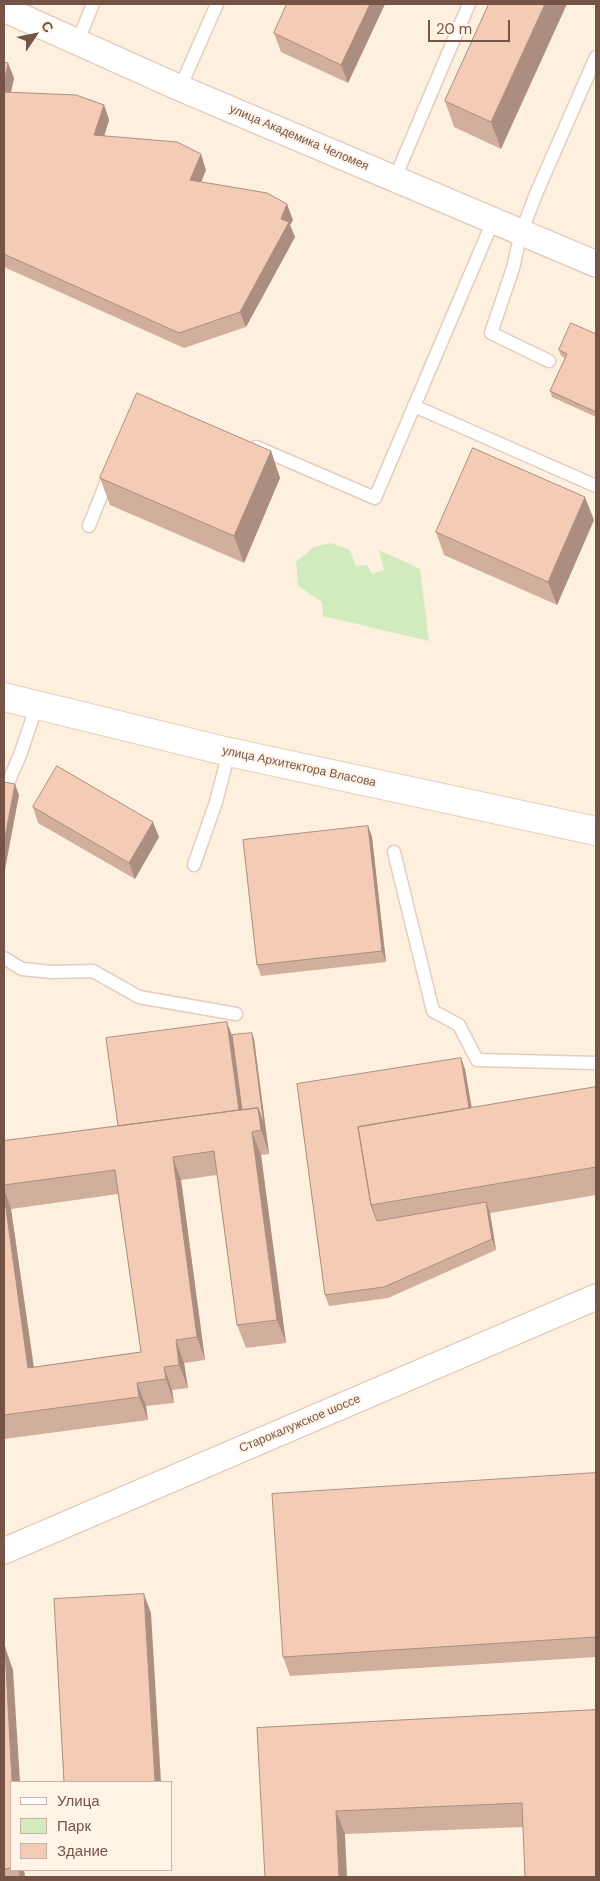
<!DOCTYPE html>
<meta charset="utf-8">
<style>
body{margin:0}
#map{position:relative;width:600px;height:1881px;overflow:hidden;background:#fdf0df;font-family:"DM Sans",sans-serif}
canvas{display:block}
.frame{position:absolute;inset:0;border:5px solid #755446;pointer-events:none}
.legend{position:absolute;left:10px;top:1781px;width:162px;height:90px;box-sizing:border-box;background:#fff4e7;border:1px solid #c8b4a7;margin:0;padding:6px 9px;list-style:none;font-size:15px;color:#755446}
.legend li{display:flex;align-items:center;gap:10px;height:25px}
.legend b{width:25px;border:1px solid #c8b4a7}
.north{position:absolute;left:10px;top:10px;width:50px;height:50px;-webkit-text-stroke:4px #fff4e7;paint-order:stroke;rotate:56deg;font-size:14px;font-weight:700;line-height:20px;text-align:center;color:#755446}
.north::after{content:'';display:block;margin:auto;width:18px;height:22px;background:#755446;clip-path:polygon(50% 0,100% 100%,50% 72%,0 100%)}
.scale{position:absolute;left:428px;top:20px;width:82px;height:22px;box-sizing:border-box;border:2px solid #755446;border-top:0;padding-left:6px;font-size:15px;line-height:18px;white-space:nowrap;color:#755446;-webkit-text-stroke:4px #fff4e7;paint-order:stroke}
</style>
<div id="map">
<canvas width="600" height="1881"></canvas>
<div class="frame"></div>
<ul class="legend">
<li><b style="height:6px;background:#fff"></b>Улица</li>
<li><b style="height:14px;background:#d2ebbd"></b>Парк</li>
<li><b style="height:14px;background:#f4cbb5"></b>Здание</li>
</ul>
<div class="north">С</div>
<div class="scale">20 m</div>
</div>
<script>
const g = document.querySelector('canvas').getContext('2d');
g.lineJoin = 'round';
function fill(path, color) { g.fillStyle = color; g.fill(path, 'evenodd'); }
function stroke(path, color, width, dash) { g.strokeStyle = color; g.lineWidth = width; g.lineCap = dash ? 'butt' : 'round'; g.setLineDash(dash || []); g.stroke(path); }
function label(font, color, halo, rows, align = 'center') {
  g.font = font + ' "DM Sans",sans-serif'; g.lineWidth = 4; g.setLineDash([]); g.textBaseline = 'middle'; g.strokeStyle = halo; g.fillStyle = color; for (const [text, x, y, turn = 0] of rows) {
    g.save(); g.translate(x, y); g.rotate((+turn || 0) * Math.PI / 180); g.textAlign = isNaN(turn) ? turn : align; if (halo) g.strokeText(text, 0, 0); g.fillText(text, 0, 0); g.restore();
  }
}
const green = new Path2D(`
 M 331,543 L 350,550 L 356,566 L 367,565 L 372,574 L 384,570 L 379,550 L 420,569 L 429,641 L 323,616 L 322,602 L 298,586 L 296,562 L 314,547 Z`);
const lane = new Path2D(`
 M 77,43 L 93,4
 M 180,88 L 217,4
 M 395,178 L 469,4
 M 549,361 L 491,333 L 513,268 L 521,233 L 536,194 L 596,57
 M 414,406 L 596,486
 M 256,447 L 375,498 L 493,221
 M 89,526 L 110,473
 M 4,792 L 20,755 L 37,705
 M 394,852 L 433,1011 L 459,1025 L 477,1060 L 596,1063
 M 194,865 L 216,802 L 229,752
 M 4,958 L 22,969 L 52,972 L 93,971 L 139,997 L 236,1014`);
const street = new Path2D(`
 M 4,9 L 180,88 L 596,264
 M 4,1551 L 596,1297`);
const secondary = new Path2D(`
 M 4,697 L 229,752 L 596,831`);
const wall = new Path2D(`
 M 385,4 L 348,83 L 281,52 L 274,33 Z
 M 489,4 L 501,149 L 454,127 L 445,101 Z
 M 4,62 L 8,63 L 14,78 L 11,93 L 104,105 L 109,120 L 104,136 L 206,170 L 201,182 L 293,220 L 290,225 L 295,237 L 246,327 L 184,348 L 4,267 Z
 M 596,334 L 596,417 L 552,397 L 550,391 L 565,358 L 561,356 L 559,350 Z
 M 271,451 L 280,478 L 244,563 L 110,505 L 100,478 Z
 M 594,520 L 557,605 L 444,555 L 436,532 Z
 M 33,807 L 159,837 L 135,879 L 38,823 Z
 M 368,826 L 372,837 L 386,962 L 261,976 L 257,965 Z
 M 232,1035 L 254,1039 L 269,1154 L 261,1155 L 286,1343 L 246,1348 L 237,1325 L 217,1175 L 181,1180 L 205,1360 L 184,1363 L 188,1388 L 172,1390 L 174,1403 L 146,1406 L 148,1420 L 4,1439 L 4,1141 L 118,1126 ZM 118,1194 L 141,1352 L 34,1367 L 11,1209 Z
 M 465,1069 L 472,1108 L 596,1087 L 596,1195 L 490,1213 L 496,1250 L 388,1298 L 329,1306 L 325,1295 L 297,1084 Z
 M 596,1473 L 596,1657 L 290,1676 L 283,1657 Z
 M 4,1647 L 13,1670 L 11,1782 L 11,1870 L 24,1870 L 25,1877 L 4,1877 Z
 M 596,1710 L 523,1827 L 345,1834 L 257,1728 Z`);
const shadedWall = new Path2D(`
 M 370,4 L 385,4 L 348,83 L 341,65 Z
 M 545,4 L 567,4 L 501,149 L 491,122 Z
 M 8,63 L 14,78 L 7,108 L 4,97 L 4,83 Z
 M 104,105 L 109,120 L 100,150 L 94,135 Z
 M 201,154 L 206,170 L 196,195 L 190,180 Z
 M 287,204 L 293,220 L 290,225 L 295,237 L 246,327 L 240,312 Z
 M 271,451 L 280,478 L 244,563 L 234,536 Z
 M 585,497 L 594,520 L 557,605 L 548,582 Z
 M 15,784 L 19,795 L 4,875 L 4,843 Z
 M 153,822 L 159,837 L 135,879 L 129,863 Z
 M 368,826 L 372,837 L 386,962 L 382,951 Z
 M 227,1022 L 234,1041 L 246,1128 L 240,1115 Z
 M 252,1033 L 254,1039 L 269,1154 L 261,1130 L 258,1108 Z
 M 461,1058 L 465,1069 L 476,1135 L 472,1124 Z
 M 252,1132 L 261,1155 L 286,1343 L 277,1320 Z
 M 173,1157 L 181,1180 L 205,1360 L 197,1337 Z
 M 4,1189 L 11,1209 L 37,1391 L 28,1368 L 4,1194 Z
 M 486,1202 L 490,1213 L 496,1250 L 492,1239 Z
 M 176,1340 L 184,1363 L 188,1388 L 179,1365 Z
 M 164,1367 L 172,1390 L 174,1403 L 166,1379 Z
 M 137,1383 L 146,1406 L 148,1420 L 139,1397 Z
 M 144,1594 L 151,1613 L 161,1782 L 155,1782 Z
 M 5,1647 L 13,1670 L 20,1782 L 12,1782 Z
 M 336,1811 L 345,1834 L 347,1877 L 339,1877 Z
 M 18,1870 L 24,1870 L 25,1877 L 20,1877 Z`);
const building = new Path2D(`
 M 287,4 L 370,4 L 341,65 L 274,33 Z
 M 489,4 L 545,4 L 491,122 L 445,101 Z
 M 4,62 L 8,63 L 4,83 Z
 M 4,92 L 76,95 L 104,105 L 94,135 L 177,142 L 201,154 L 190,180 L 267,193 L 287,204 L 281,219 L 289,222 L 240,312 L 179,333 L 4,254 Z
 M 571,323 L 596,334 L 596,412 L 550,391 L 567,354 L 559,350 Z
 M 137,393 L 271,451 L 234,536 L 100,478 Z
 M 473,448 L 585,497 L 548,582 L 436,532 Z
 M 57,766 L 153,822 L 129,863 L 33,807 Z
 M 4,782 L 15,784 L 4,843 Z
 M 368,826 L 382,951 L 257,965 L 243,840 Z
 M 227,1022 L 239,1110 L 118,1126 L 106,1038 Z
 M 252,1033 L 264,1125 L 258,1108 L 242,1110 L 232,1035 Z
 M 461,1058 L 469,1108 L 358,1127 L 371,1205 L 377,1221 L 486,1202 L 492,1239 L 384,1287 L 325,1295 L 297,1084 Z
 M 596,1087 L 596,1167 L 371,1205 L 358,1127 Z
 M 258,1108 L 261,1130 L 252,1132 L 277,1320 L 237,1325 L 214,1151 L 173,1157 L 197,1337 L 176,1340 L 179,1365 L 164,1367 L 166,1379 L 137,1383 L 139,1397 L 4,1415 L 4,1194 L 28,1368 L 141,1352 L 115,1170 L 4,1185 L 4,1141 Z
 M 596,1473 L 596,1637 L 283,1657 L 272,1494 Z
 M 144,1594 L 155,1782 L 64,1782 L 54,1599 Z
 M 4,1647 L 5,1647 L 12,1782 L 11,1782 L 11,1868 L 4,1869 Z
 M 596,1710 L 596,1877 L 525,1877 L 522,1803 L 336,1811 L 339,1877 L 265,1877 L 257,1728 Z`);
const streetNames = [
 ["улица Академика Челомея",299,138,23],
 ["улица Архитектора Власова",299,767,12],
 ["Старокалужское шоссе",300,1424,-23]
];
fill(green, '#d2ebbd');
stroke(lane, '#e4cdbe', 15);
stroke(street, '#e4cdbe', 28);
stroke(secondary, '#e9ceba', 30);
stroke(lane, '#fff', 12);
stroke(street, '#fff', 25);
stroke(secondary, '#fff', 28);
fill(wall, '#d2af9c');
fill(shadedWall, '#ab8e7f');
fill(building, '#f4cbb5');
stroke(building, '#ab8e7f', 1);
label('12px', '#755446', '#fff4e7', streetNames);
</script>
